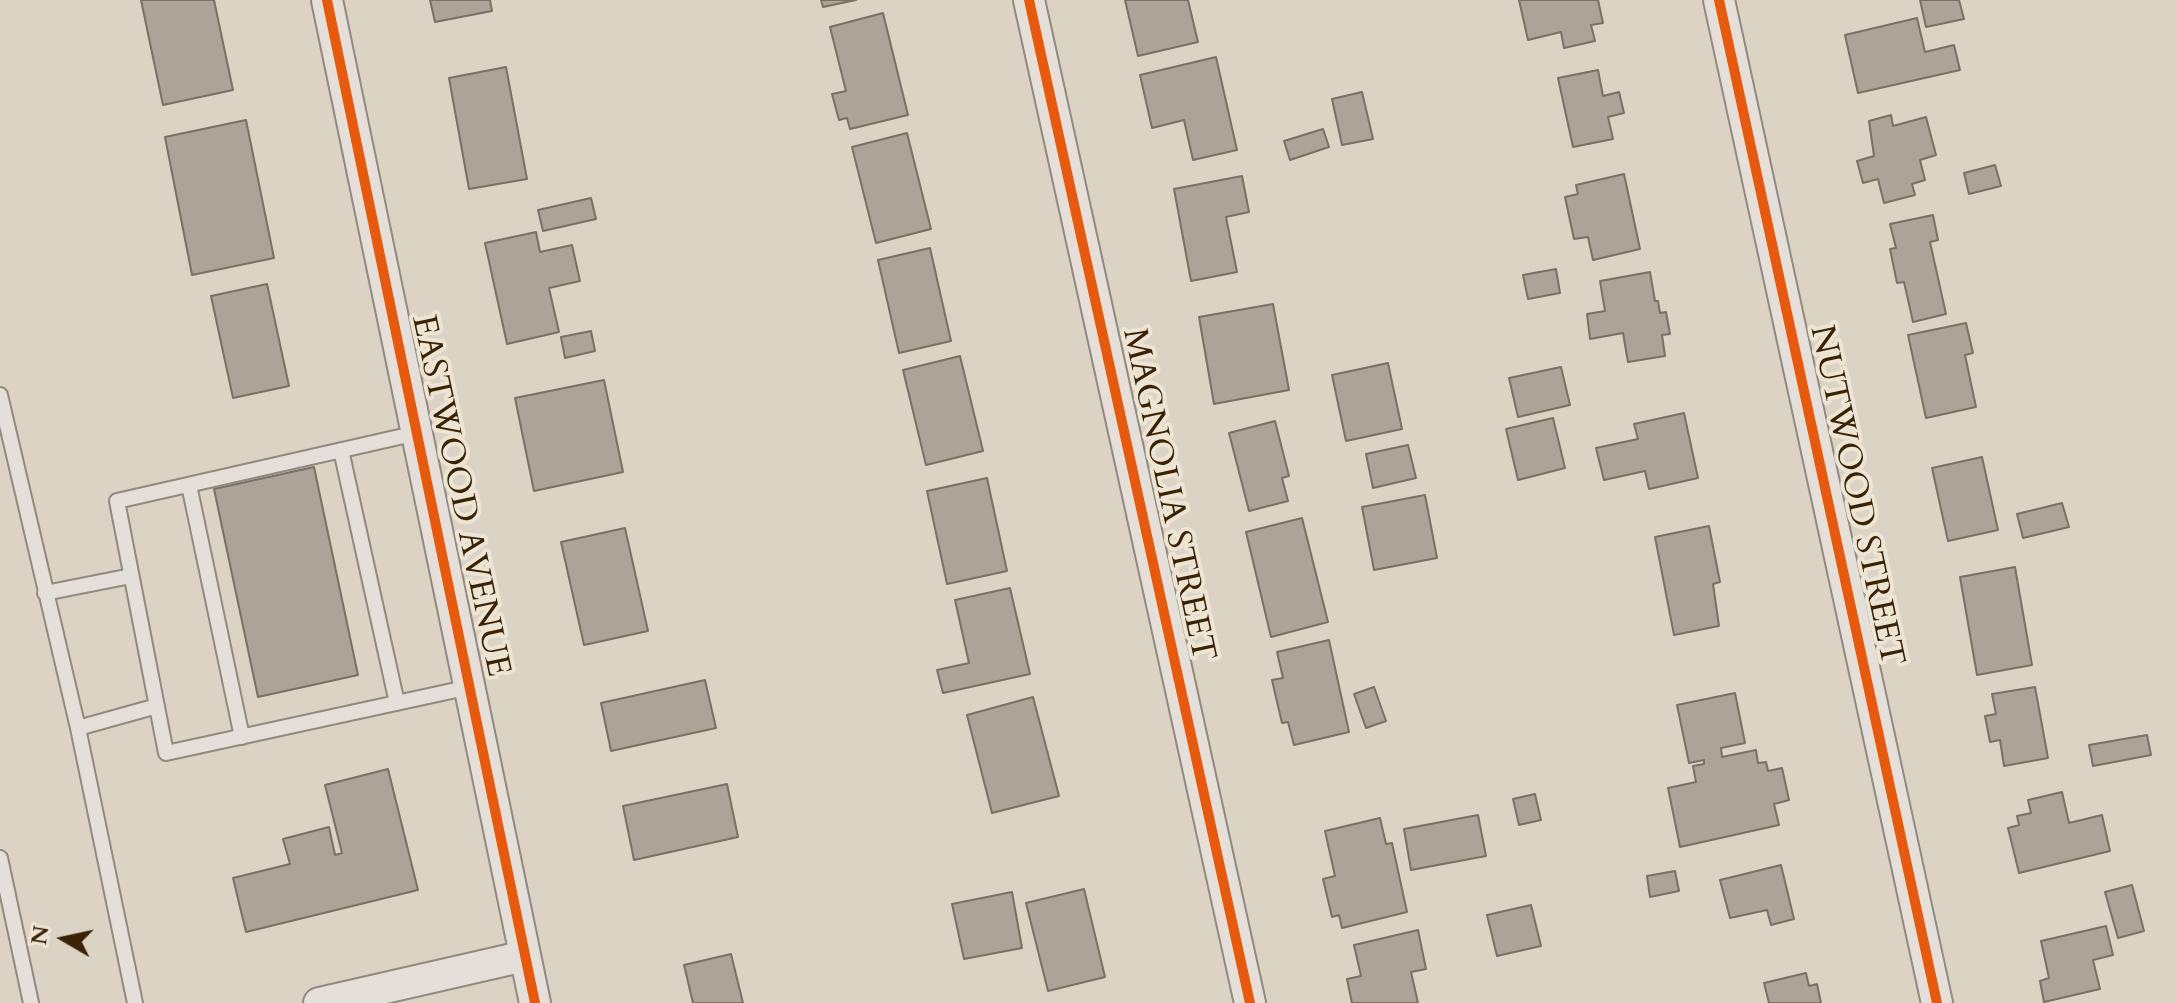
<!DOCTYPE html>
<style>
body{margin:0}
#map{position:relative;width:2177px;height:1003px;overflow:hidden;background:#dbd4c5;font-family:Cardo,serif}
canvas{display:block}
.north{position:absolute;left:24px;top:899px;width:80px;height:80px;-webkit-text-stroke:6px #ede5d4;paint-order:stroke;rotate:279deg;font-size:22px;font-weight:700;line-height:32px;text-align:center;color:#3a2303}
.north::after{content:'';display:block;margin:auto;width:28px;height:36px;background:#3a2303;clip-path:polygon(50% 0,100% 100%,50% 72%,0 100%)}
</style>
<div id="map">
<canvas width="2177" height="1003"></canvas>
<div class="north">N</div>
</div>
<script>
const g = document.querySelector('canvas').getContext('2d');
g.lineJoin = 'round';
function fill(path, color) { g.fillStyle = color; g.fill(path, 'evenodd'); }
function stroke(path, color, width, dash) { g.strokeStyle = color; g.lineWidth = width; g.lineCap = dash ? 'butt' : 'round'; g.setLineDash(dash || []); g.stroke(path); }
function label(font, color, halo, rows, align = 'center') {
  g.font = font + ' Cardo,serif'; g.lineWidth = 8; g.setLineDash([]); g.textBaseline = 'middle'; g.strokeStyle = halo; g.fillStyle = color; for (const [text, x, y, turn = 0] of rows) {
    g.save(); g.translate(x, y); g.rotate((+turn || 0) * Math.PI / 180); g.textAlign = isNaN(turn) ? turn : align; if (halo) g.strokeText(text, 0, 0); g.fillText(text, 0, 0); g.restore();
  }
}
const building = new Path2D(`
 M 141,0 L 214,0 L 233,90 L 163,105 Z
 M 430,0 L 490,0 L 492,11 L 435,22 Z
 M 821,0 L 856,0 L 823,7 Z
 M 1125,0 L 1188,0 L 1198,42 L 1138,56 Z
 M 1519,0 L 1598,0 L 1603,23 L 1591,25 L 1595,41 L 1564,48 L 1561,32 L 1528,40 Z
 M 1920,0 L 1959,0 L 1964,19 L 1926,27 Z
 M 883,13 L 908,115 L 850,129 L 847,118 L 839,120 L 832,94 L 846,91 L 830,27 Z
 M 1917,18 L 1925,52 L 1954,45 L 1960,70 L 1858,93 L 1845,35 Z
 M 1216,57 L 1237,150 L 1193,160 L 1184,120 L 1152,128 L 1140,75 Z
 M 506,67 L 527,179 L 469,189 L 449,78 Z
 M 1598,70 L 1603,96 L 1619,92 L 1624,113 L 1608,117 L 1613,139 L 1573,147 L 1558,78 Z
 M 1362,92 L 1373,139 L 1342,145 L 1332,99 Z
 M 1891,115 L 1893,126 L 1926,117 L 1936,155 L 1920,160 L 1925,180 L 1912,184 L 1915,195 L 1884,203 L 1878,179 L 1863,183 L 1857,161 L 1874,156 L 1869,121 Z
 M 246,120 L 274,258 L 192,275 L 165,137 Z
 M 1323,129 L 1329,147 L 1290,160 L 1284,141 Z
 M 907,133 L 931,229 L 876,243 L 852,147 Z
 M 1995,165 L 2001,186 L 1969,194 L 1964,173 Z
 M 1624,174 L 1640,249 L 1593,260 L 1588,237 L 1574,239 L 1565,197 L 1578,194 L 1576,185 Z
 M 1242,176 L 1249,212 L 1226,217 L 1237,272 L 1191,281 L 1174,189 Z
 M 591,198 L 596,219 L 543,231 L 538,210 Z
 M 1933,215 L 1938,240 L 1930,242 L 1946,314 L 1913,322 L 1904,282 L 1897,283 L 1890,249 L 1896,248 L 1890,224 Z
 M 536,232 L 540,252 L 572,245 L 580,281 L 549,288 L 559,332 L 507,344 L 485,243 Z
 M 930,248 L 951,341 L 899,353 L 878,260 Z
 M 1556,269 L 1560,293 L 1528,299 L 1523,275 Z
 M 1650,272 L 1655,301 L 1658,301 L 1660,313 L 1666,312 L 1670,334 L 1662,335 L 1665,356 L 1628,362 L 1623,333 L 1590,339 L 1587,314 L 1605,311 L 1600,281 Z
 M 267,284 L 289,386 L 233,398 L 211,296 Z
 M 1273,304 L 1289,390 L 1214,404 L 1199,317 Z
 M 1966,323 L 1973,353 L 1965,355 L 1976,407 L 1926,418 L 1908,335 Z
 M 591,331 L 595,351 L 565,358 L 561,337 Z
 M 960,356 L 983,451 L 926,465 L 903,370 Z
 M 1388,363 L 1402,429 L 1346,441 L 1332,375 Z
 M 1561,367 L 1570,405 L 1518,417 L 1509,378 Z
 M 604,380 L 623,472 L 534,491 L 515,398 Z
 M 1684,413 L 1698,478 L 1649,489 L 1645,471 L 1604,480 L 1596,448 L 1638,439 L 1634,424 Z
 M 1553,418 L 1565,468 L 1518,480 L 1506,429 Z
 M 1275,421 L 1289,476 L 1282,478 L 1288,501 L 1249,511 L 1229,433 Z
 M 1408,445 L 1416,478 L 1373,488 L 1366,454 Z
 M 1982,457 L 1998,530 L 1948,541 L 1932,468 Z
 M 314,467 L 358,675 L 258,697 L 214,489 Z
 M 987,478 L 1007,571 L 947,584 L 927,491 Z
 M 1425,495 L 1437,558 L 1374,570 L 1362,507 Z
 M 2062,503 L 2069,527 L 2023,538 L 2017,514 Z
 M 1302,518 L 1328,622 L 1271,637 L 1246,532 Z
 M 1709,526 L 1720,582 L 1713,584 L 1719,626 L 1674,635 L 1655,537 Z
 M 625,528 L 648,631 L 584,645 L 561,542 Z
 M 2015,567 L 2032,665 L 1977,675 L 1960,577 Z
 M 1010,588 L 1030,674 L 943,693 L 937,670 L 969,663 L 955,600 Z
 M 1329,640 L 1349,732 L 1294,745 L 1288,722 L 1282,723 L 1272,680 L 1283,678 L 1277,652 Z
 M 705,680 L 716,728 L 611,751 L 601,703 Z
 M 1374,687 L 1386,721 L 1366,728 L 1354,694 Z
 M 2035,687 L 2048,758 L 2004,766 L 2000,740 L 1990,742 L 1985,716 L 1996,714 L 1992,694 Z
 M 1735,693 L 1745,743 L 1721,748 L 1722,757 L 1756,750 L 1758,763 L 1766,762 L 1768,771 L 1782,768 L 1789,800 L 1774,804 L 1779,825 L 1680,847 L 1668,788 L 1696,782 L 1693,766 L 1704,764 L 1704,760 L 1689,763 L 1677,705 Z
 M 1033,697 L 1059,796 L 992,813 L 967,715 Z
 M 2147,735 L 2151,755 L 2093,766 L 2089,745 Z
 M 388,769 L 418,890 L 246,932 L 233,878 L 290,864 L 283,839 L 329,827 L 335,855 L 342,853 L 325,785 Z
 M 727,784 L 738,837 L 634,860 L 623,806 Z
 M 2062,792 L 2069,823 L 2102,815 L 2110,851 L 2019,873 L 2008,828 L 2019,825 L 2017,816 L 2031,813 L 2028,800 Z
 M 1535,794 L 1541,820 L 1519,825 L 1513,799 Z
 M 1478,815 L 1486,856 L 1411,870 L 1404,829 Z
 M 1380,818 L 1386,844 L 1392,843 L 1407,912 L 1342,928 L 1339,915 L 1332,917 L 1323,879 L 1335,876 L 1325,831 Z
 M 1781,865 L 1794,919 L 1771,925 L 1767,910 L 1730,918 L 1720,880 Z
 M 1675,871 L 1679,891 L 1650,897 L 1647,876 Z
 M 2132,885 L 2144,931 L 2118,938 L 2105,892 Z
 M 1084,889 L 1105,977 L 1048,991 L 1026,903 Z
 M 1012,892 L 1022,948 L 964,959 L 952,904 Z
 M 1531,905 L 1541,946 L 1497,956 L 1487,915 Z
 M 2106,926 L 2113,955 L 2093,960 L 2100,989 L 2044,1002 L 2040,981 L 2049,978 L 2041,941 Z
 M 1418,930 L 1426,969 L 1411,972 L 1418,1003 L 1352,1003 L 1347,979 L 1361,976 L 1354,945 Z
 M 731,954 L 743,1003 L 693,1003 L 684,965 Z
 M 1806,973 L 1809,986 L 1817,984 L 1821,1003 L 1769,1003 L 1764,983 Z`);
const lane = new Path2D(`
 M 0,395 L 78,728 L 135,1003
 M 417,433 L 117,501 L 166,753 L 470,687
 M 341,450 L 397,703
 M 189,485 L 242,737
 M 45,593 L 131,576
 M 78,728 L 157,706
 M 0,858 L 31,1003`);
const street = new Path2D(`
 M 327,0 L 535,1003
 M 1029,0 L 1250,1003
 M 1719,0 L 1937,1003
 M 319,1003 L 525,956`);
const cycleway = new Path2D(`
 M 327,0 L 535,1003
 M 1029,0 L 1250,1003
 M 1719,0 L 1937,1003`);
const streetNames = [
 ["MAGNOLIA STREET",1167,495,78],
 ["EASTWOOD AVENUE",459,496,78],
 ["NUTWOOD STREET",1855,496,78]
];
fill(building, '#aba498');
stroke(building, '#797164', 2);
stroke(lane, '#918a7d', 18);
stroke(street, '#918a7d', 34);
stroke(lane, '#e4e0d9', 14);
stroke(street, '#e4e0d9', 30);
stroke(cycleway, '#e8590c', 10);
label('34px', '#3a2303', '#ede5d4', streetNames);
</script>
